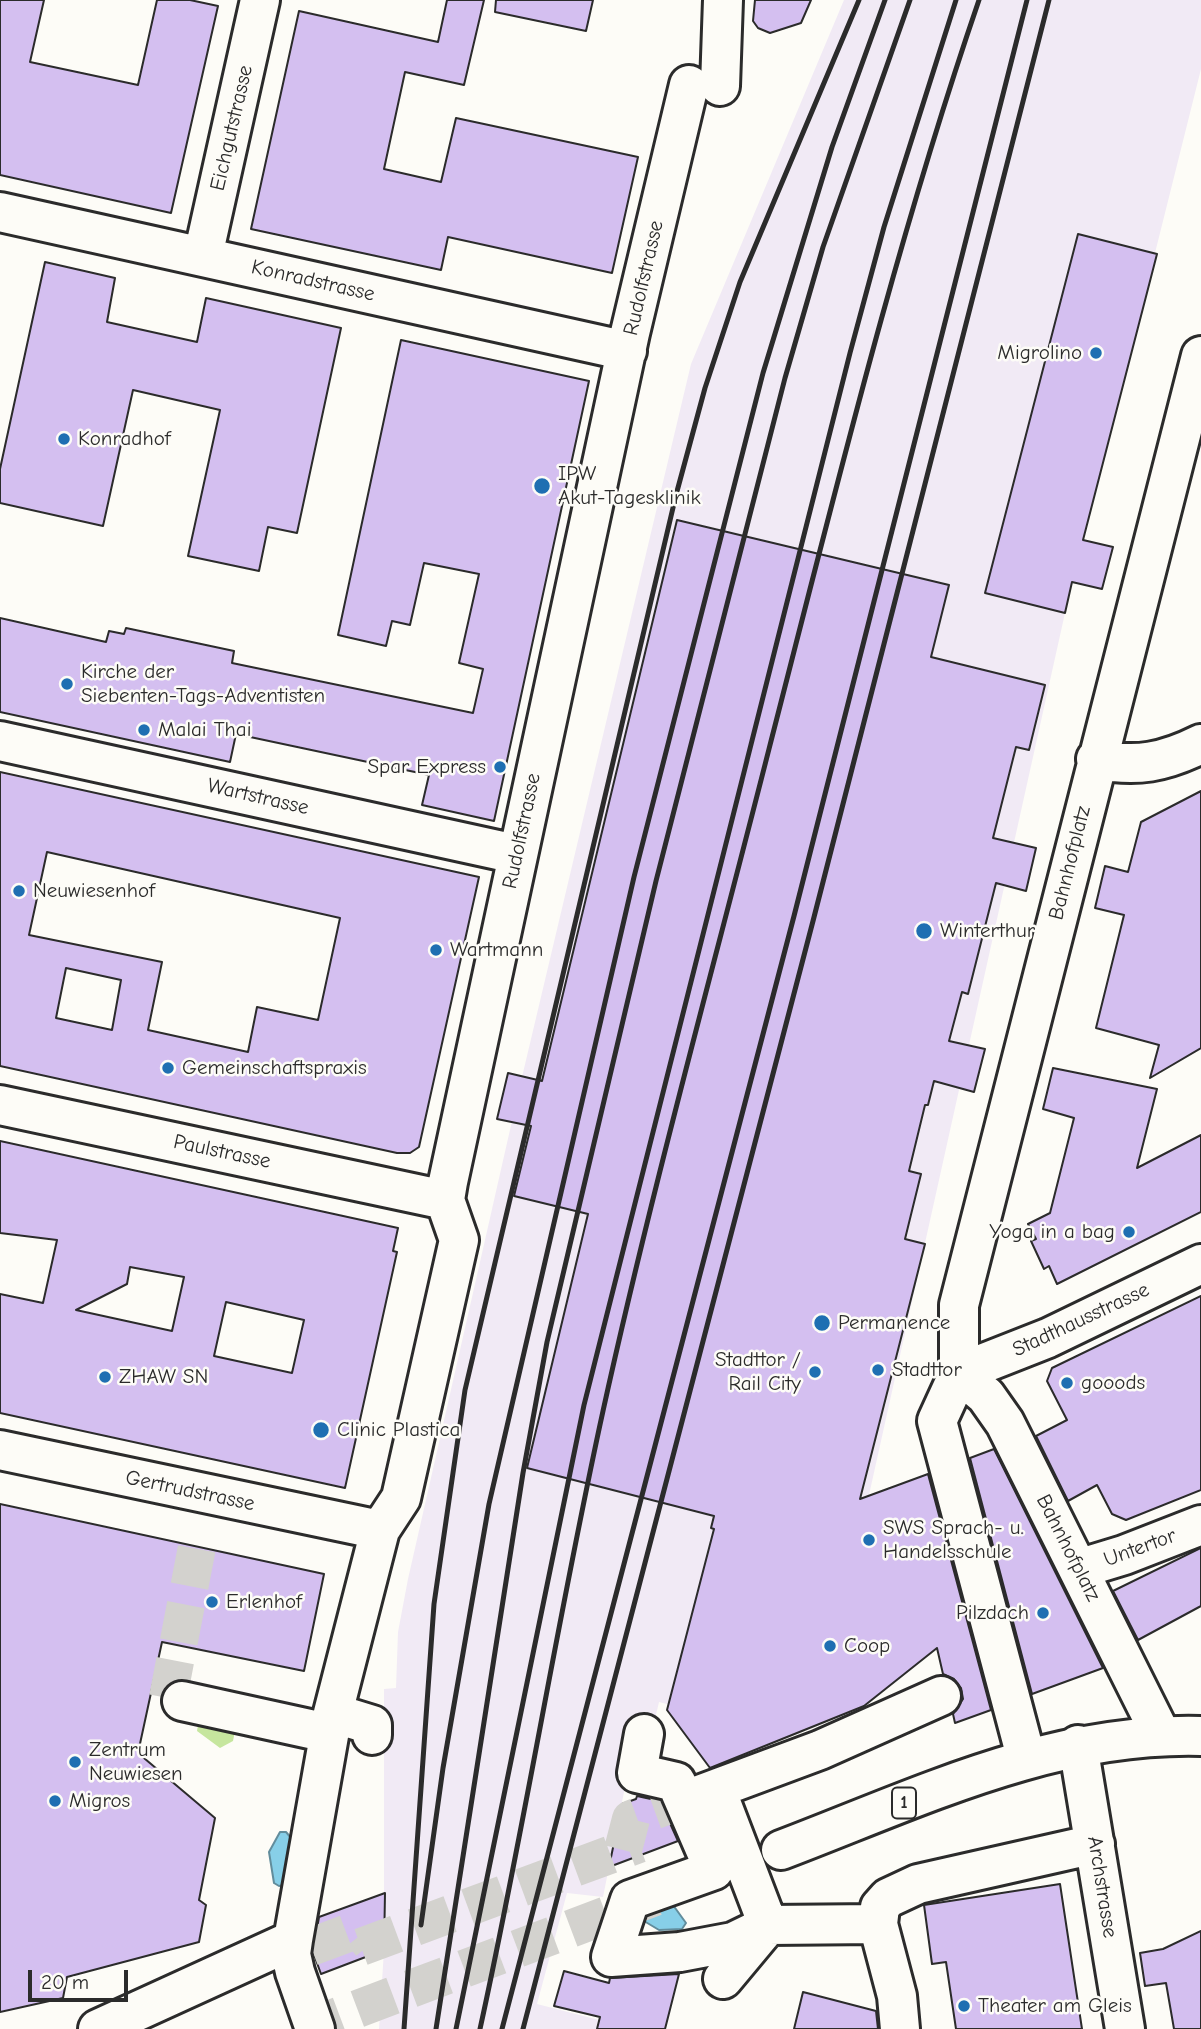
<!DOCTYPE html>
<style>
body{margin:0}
#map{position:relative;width:1201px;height:2029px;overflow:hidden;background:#fdfcf7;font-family:"Comic Neue",sans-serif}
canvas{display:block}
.scale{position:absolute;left:28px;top:1970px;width:100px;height:32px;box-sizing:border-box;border:4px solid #2b2b2b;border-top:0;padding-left:9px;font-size:21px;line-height:24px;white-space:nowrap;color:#2b2b2b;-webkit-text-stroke:5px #fdfcf7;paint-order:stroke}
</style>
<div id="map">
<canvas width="1201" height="2029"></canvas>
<div class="scale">20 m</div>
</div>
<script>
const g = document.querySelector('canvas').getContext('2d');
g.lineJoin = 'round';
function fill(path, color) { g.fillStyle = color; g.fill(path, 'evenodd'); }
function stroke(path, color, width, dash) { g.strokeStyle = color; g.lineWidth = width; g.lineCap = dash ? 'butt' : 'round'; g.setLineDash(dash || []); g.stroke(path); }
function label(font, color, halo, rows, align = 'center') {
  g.font = font + ' "Comic Neue",sans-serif'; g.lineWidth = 5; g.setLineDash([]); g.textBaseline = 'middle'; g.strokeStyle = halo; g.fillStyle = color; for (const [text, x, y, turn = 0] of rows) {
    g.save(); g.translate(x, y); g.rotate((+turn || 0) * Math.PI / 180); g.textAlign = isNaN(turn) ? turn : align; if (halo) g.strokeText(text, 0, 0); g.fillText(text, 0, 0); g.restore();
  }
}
const built = new Path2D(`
 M 844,0 L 1201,0 L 1201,69 L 1065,613 L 869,1495 L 730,1720 L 659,1702 L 651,1736 L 636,1732 L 603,1897 L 567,1893 L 537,2004 L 599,2020 L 597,2029 L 379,2029 L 384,1950 L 384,1689 L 396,1688 L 398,1632 L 408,1579 L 522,1077 L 691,364 Z`);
const green = new Path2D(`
 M 200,1713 L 237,1721 L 233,1741 L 220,1748 L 197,1731 Z`);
const water = new Path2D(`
 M 280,1832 L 286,1832 L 297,1845 L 284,1885 L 279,1886 L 274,1883 L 269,1852 Z
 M 673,1905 L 686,1923 L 682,1929 L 659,1930 L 634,1915 Z`);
const building = new Path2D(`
 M 0,0 L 44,0 L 30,62 L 138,85 L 157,0 L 190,0 L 218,6 L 171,213 L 0,175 Z
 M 447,0 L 484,0 L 464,85 L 405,72 L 384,169 L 441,182 L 456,118 L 638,157 L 612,273 L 448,237 L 441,270 L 251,229 L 299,11 L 438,42 Z
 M 496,0 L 593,0 L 586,31 L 495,12 Z
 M 755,0 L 811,0 L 801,23 L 770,33 L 758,28 L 753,21 Z
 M 1078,234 L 1157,254 L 1083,540 L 1113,547 L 1102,589 L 1072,582 L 1065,613 L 985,593 Z
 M 45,262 L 115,278 L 107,322 L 197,342 L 206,298 L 341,328 L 297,533 L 268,527 L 259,571 L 188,556 L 220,410 L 133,390 L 103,526 L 0,503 L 0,469 Z
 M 401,340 L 589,381 L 494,821 L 422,805 L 429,775 L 236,734 L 230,762 L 0,712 L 0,618 L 106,642 L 109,631 L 124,634 L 126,628 L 234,651 L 232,663 L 473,713 L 483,669 L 459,663 L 479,574 L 424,563 L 410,625 L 392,621 L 386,646 L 338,635 Z
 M 677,520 L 949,585 L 931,657 L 1045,685 L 1029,750 L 1016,747 L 993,838 L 1036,848 L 1026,891 L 996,883 L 968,994 L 962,992 L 949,1041 L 985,1049 L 974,1092 L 934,1081 L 928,1105 L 925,1105 L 909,1171 L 921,1174 L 905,1239 L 925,1244 L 860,1499 L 928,1474 L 991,1710 L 955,1723 L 953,1714 L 963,1699 L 961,1688 L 954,1679 L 943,1674 L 937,1648 L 864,1706 L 710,1768 L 667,1710 L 714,1529 L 711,1528 L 714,1516 L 527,1468 L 588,1214 L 514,1196 L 531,1126 L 497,1119 L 508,1073 L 542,1081 Z
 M 0,772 L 479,877 L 419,1147 L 410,1153 L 397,1153 L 0,1066 ZM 47,852 L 340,918 L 318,1020 L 257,1007 L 248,1052 L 148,1030 L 162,962 L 29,935 ZM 66,968 L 121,980 L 112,1030 L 56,1018 Z
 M 1201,791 L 1201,1048 L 1150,1078 L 1159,1045 L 1096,1028 L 1124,915 L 1095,908 L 1105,866 L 1128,872 L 1141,822 Z
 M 1053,1068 L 1157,1089 L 1137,1168 L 1201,1135 L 1201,1212 L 1057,1284 L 1049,1266 L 1044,1269 L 1031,1241 L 1036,1239 L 1028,1224 L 1050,1213 L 1074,1118 L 1043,1109 Z
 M 0,1141 L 398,1228 L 393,1251 L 397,1252 L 345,1488 L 0,1413 L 0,1294 L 43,1303 L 57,1240 L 0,1233 ZM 130,1267 L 184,1277 L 172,1331 L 76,1310 L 127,1284 ZM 226,1302 L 304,1320 L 292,1373 L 214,1356 Z
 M 1201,1296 L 1201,1490 L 1126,1520 L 1112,1514 L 1097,1485 L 1068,1501 L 1036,1436 L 1067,1420 L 1047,1381 L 1052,1368 Z
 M 994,1449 L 1103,1668 L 1032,1694 L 970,1458 Z
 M 0,1504 L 324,1574 L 304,1671 L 162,1642 L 138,1753 L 215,1818 L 199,1900 L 206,1905 L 199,1942 L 67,1977 L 63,1998 L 0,2012 Z
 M 1201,1548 L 1201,1606 L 1138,1640 L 1113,1591 Z
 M 637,1796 L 660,1801 L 678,1841 L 609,1867 L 622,1804 L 636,1799 Z
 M 1060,1884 L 1082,2029 L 956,2029 L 946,1962 L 932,1964 L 924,1905 Z
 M 385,1893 L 384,1950 L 321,1974 L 313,1952 L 319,1917 Z
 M 1201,1931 L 1201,2029 L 1174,2029 L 1166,1983 L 1145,1986 L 1140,1953 L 1163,1949 Z
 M 564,1971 L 609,1983 L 610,1978 L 679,1974 L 665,2029 L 597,2029 L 600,2017 L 554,2006 Z
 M 803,1992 L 876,2011 L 878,2029 L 794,2029 Z`);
const streetTunnel = new Path2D(`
 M 168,1698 L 197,1547
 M 623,1850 L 631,1819 L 678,1802
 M 311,1947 L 359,1929 L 371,1944
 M 361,1947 L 639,1844`);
const primaryTunnel = new Path2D(`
 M 304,2029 L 655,1897`);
const street = new Path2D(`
 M 720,86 L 723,0
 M 0,212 L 627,351
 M 203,256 L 260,0
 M 0,741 L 516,854
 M 1096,759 C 1136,768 1165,762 1201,744
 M 0,1105 L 445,1200
 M 959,1373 L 986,1396 L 1005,1423 L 1161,1735
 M 959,1373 L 1048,1338 L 1201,1264
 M 0,1450 L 380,1530
 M 1078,1569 L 1124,1555 L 1201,1525
 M 182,1701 L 328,1733
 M 333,1713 L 372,1725 L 372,1735
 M 644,1734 L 637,1773 L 676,1782 L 714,1870 L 630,1900 L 611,1957 L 680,1952 L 733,1942 L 768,1925 L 716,1789
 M 1078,1745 L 1125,2029
 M 1026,1757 L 937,1421 L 959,1373 L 959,1305 L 1201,356
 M 691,1798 L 820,1750 L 941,1696
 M 723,1979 L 768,1925 L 878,1924
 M 98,2029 L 293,1940
 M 315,2029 L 295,1972 L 291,1954 L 293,1940 L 333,1713 L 380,1530 L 401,1498 L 459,1240 L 445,1200 L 448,1182 L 630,333 L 689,85
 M 900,2029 L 897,1996 L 878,1924 L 880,1907 L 888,1898 L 918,1884 L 1095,1844`);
const primary = new Path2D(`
 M 781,1850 C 918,1798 1051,1732 1201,1736`);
const rail = new Path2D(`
 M 421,1925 L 443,1768 L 489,1504 L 634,877 L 763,373 L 832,147 L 885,0
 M 404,2029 L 434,1604 L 465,1390 L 676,495 L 705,388 L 740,282 L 859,0
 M 436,2029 L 523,1473 L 547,1342 L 656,881 L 785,378 L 823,247 L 910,0
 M 456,2029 L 584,1405 L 850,353 L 884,227 L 956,0
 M 480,2029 C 525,1824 558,1616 603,1411 C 652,1189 713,969 769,749 C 834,497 895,245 979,0
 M 502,2029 L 794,916 L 1027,0
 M 523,2029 L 813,921 L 1049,0`);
const markers = [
 [1096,353,7,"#1f6fb2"],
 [64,439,7,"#1f6fb2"],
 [542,486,9,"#1f6fb2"],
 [67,684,7,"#1f6fb2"],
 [144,730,7,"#1f6fb2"],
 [500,767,7,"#1f6fb2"],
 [19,891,7,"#1f6fb2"],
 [924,931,9,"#1f6fb2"],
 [436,950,7,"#1f6fb2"],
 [168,1068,7,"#1f6fb2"],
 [1129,1232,7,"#1f6fb2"],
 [822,1323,9,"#1f6fb2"],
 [878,1370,7,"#1f6fb2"],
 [815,1372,7,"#1f6fb2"],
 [105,1377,7,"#1f6fb2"],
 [1067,1383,7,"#1f6fb2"],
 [321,1430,9,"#1f6fb2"],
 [869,1540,7,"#1f6fb2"],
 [212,1602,7,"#1f6fb2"],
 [1043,1613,7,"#1f6fb2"],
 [830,1646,7,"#1f6fb2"],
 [75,1762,7,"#1f6fb2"],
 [55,1801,7,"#1f6fb2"],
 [964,2006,7,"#1f6fb2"]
];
const shields = [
 [904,1803,24]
];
const shieldNames = [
 ["1",904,1803]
];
const streetNames = [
 ["Eichgutstrasse",232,128,-77],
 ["Rudolfstrasse",644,278,-77],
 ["Konradstrasse",313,281,13],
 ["Wartstrasse",258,797,13],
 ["Rudolfstrasse",522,831,-78],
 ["Bahnhofplatz",1070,863,-76],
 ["Paulstrasse",222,1152,12],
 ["Stadthausstrasse",1081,1320,-25],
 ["Gertrudstrasse",190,1491,12],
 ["Bahnhofplatz",1068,1548,63],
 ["Untertor",1140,1548,-20],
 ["Archstrasse",1102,1887,81]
];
const poiNames = [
 ["Migrolino",1082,353,"right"],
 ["Konradhof",78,439],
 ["IPW",558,474],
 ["Akut-Tagesklinik",558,498],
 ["Kirche der",81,672],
 ["Siebenten-Tags-Adventisten",81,696],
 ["Malai Thai",158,730],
 ["Spar Express",486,767,"right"],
 ["Neuwiesenhof",33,891],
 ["Winterthur",940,931],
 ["Wartmann",450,950],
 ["Gemeinschaftspraxis",182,1068],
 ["Yoga in a bag",1115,1232,"right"],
 ["Permanence",838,1323],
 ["Stadttor /",801,1360,"right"],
 ["Rail City",801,1384,"right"],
 ["Stadttor",892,1370],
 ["ZHAW SN",119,1377],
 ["gooods",1081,1383],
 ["Clinic Plastica",337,1430],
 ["SWS Sprach- u.",883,1528],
 ["Handelsschule",883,1552],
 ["Erlenhof",226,1602],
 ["Pilzdach",1029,1613,"right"],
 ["Coop",844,1646],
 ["Zentrum",89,1750],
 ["Neuwiesen",89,1774],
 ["Migros",69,1801],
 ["Theater am Gleis",978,2006]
];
fill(built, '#f1eaf5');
fill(green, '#c6e69e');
fill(water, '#87cfe8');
stroke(water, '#628d9c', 2);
fill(building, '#d4bff0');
stroke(building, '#2b2b2b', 2);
stroke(streetTunnel, '#d3d2ce', 38, [38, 19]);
stroke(primaryTunnel, '#d3d2ce', 38, [38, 19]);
stroke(street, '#2b2b2b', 44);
stroke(primary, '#2b2b2b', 44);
stroke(street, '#fdfcf7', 38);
stroke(primary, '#fdfcf7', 38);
stroke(rail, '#2b2b2b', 5);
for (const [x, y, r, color] of markers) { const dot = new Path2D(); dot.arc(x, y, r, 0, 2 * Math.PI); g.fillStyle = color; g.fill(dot); stroke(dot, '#fdfcf7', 2.5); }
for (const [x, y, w] of shields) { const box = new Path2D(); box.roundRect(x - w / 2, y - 15.5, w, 31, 5); g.fillStyle = '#fdfcf7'; g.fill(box); stroke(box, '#2b2b2b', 2); }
label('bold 19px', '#2b2b2b', null, shieldNames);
label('21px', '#2b2b2b', '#fdfcf7', streetNames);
label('21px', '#2b2b2b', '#fdfcf7', poiNames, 'left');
</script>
